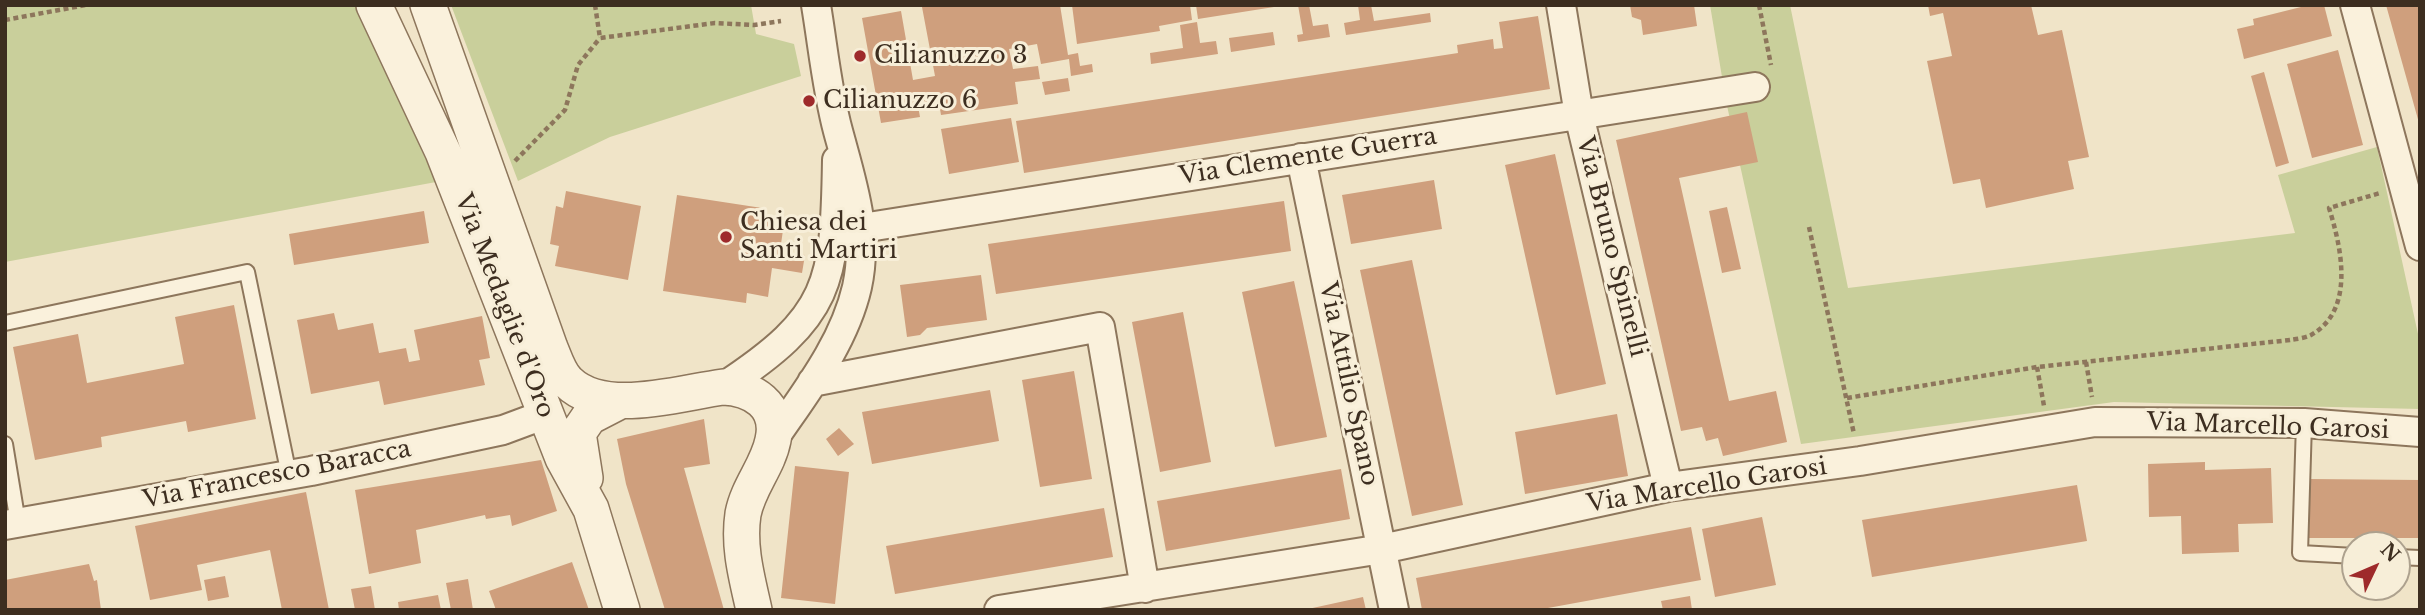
<!DOCTYPE html>
<style>
body{margin:0}
#map{position:relative;width:2425px;height:615px;overflow:hidden;background:#f0e4c8;font-family:"Libre Baskerville",serif}
canvas{display:block}
.frame{position:absolute;inset:0;border:7px solid #3d2e20;pointer-events:none}
.north{position:absolute;left:2341px;top:531px;width:70px;height:70px;box-sizing:border-box;background:#f7eed8;border:2px solid #ada18e;border-radius:50%;rotate:46deg;font-size:19px;font-weight:700;line-height:28px;text-align:center;color:#3d2e20}
.north::after{content:'';display:block;margin:auto;width:24px;height:32px;background:#9e2a2b;clip-path:polygon(50% 0,100% 100%,50% 72%,0 100%)}
</style>
<div id="map">
<canvas width="2425" height="615"></canvas>
<div class="frame"></div>
<div class="north">N</div>
</div>
<script>
const g = document.querySelector('canvas').getContext('2d');
g.lineJoin = 'round';
function fill(path, color) { g.fillStyle = color; g.fill(path, 'evenodd'); }
function stroke(path, color, width, dash) { g.strokeStyle = color; g.lineWidth = width; g.lineCap = dash ? 'butt' : 'round'; g.setLineDash(dash || []); g.stroke(path); }
function label(font, color, halo, rows, align = 'center') {
  g.font = font + ' "Libre Baskerville",serif'; g.lineWidth = 6; g.setLineDash([]); g.textBaseline = 'middle'; g.strokeStyle = halo; g.fillStyle = color; for (const [text, x, y, turn = 0] of rows) {
    g.save(); g.translate(x, y); g.rotate((+turn || 0) * Math.PI / 180); g.textAlign = isNaN(turn) ? turn : align; if (halo) g.strokeText(text, 0, 0); g.fillText(text, 0, 0); g.restore();
  }
}
const green = new Path2D(`
 M 5,5 L 356,5 L 436,182 L 5,262 Z
 M 451,5 L 751,5 L 756,34 L 794,44 L 801,76 L 610,137 L 518,181 Z
 M 1710,5 L 1790,5 L 1848,288 L 2295,233 L 2278,175 L 2377,147 L 2420,343 L 2420,409 L 2114,402 L 1801,444 L 1726,101 Z`);
const building = new Path2D(`
 M 931,5 L 1060,5 L 1068,55 L 1078,53 L 1080,66 L 1092,64 L 1093,72 L 1071,76 L 1069,59 L 1041,64 L 1037,44 L 1009,49 L 1013,69 L 1038,66 L 1040,79 L 1015,82 L 1018,104 L 941,115 L 939,103 L 918,106 L 920,117 L 881,123 L 862,18 L 901,11 L 913,80 L 935,76 L 922,7 Z
 M 1072,5 L 1190,5 L 1192,20 L 1159,26 L 1160,31 L 1077,44 Z
 M 1196,5 L 1274,5 L 1274,7 L 1198,19 Z
 M 1298,5 L 1309,5 L 1313,26 L 1328,24 L 1330,37 L 1298,42 L 1297,35 L 1303,34 Z
 M 1358,5 L 1371,5 L 1374,21 L 1430,13 L 1431,22 L 1346,35 L 1344,23 L 1360,20 Z
 M 1630,5 L 1694,5 L 1697,26 L 1643,35 L 1641,20 L 1632,17 Z
 M 1928,5 L 2031,5 L 2038,35 L 2062,30 L 2089,157 L 2068,161 L 2074,189 L 1986,208 L 1980,179 L 1953,184 L 1927,61 L 1952,56 L 1943,13 L 1930,16 Z
 M 2309,5 L 2324,5 L 2332,36 L 2244,59 L 2237,29 L 2254,25 L 2253,19 Z
 M 2386,5 L 2420,5 L 2420,123 L 2419,123 Z
 M 1538,16 L 1550,89 L 1024,173 L 1016,121 L 1458,53 L 1457,45 L 1493,39 L 1494,49 L 1503,48 L 1499,22 Z
 M 1197,22 L 1200,43 L 1216,41 L 1218,54 L 1151,64 L 1150,53 L 1183,48 L 1180,25 Z
 M 1273,32 L 1275,45 L 1231,52 L 1229,38 Z
 M 2338,50 L 2363,145 L 2312,158 L 2287,64 Z
 M 2264,72 L 2289,163 L 2276,167 L 2251,76 Z
 M 1068,78 L 1070,91 L 1045,95 L 1042,82 Z
 M 1747,112 L 1758,162 L 1679,178 L 1729,401 L 1776,391 L 1787,442 L 1723,456 L 1718,438 L 1706,441 L 1702,427 L 1681,431 L 1616,140 Z
 M 1011,118 L 1019,162 L 949,174 L 941,129 Z
 M 1555,154 L 1606,384 L 1556,395 L 1505,165 Z
 M 1434,180 L 1442,229 L 1351,244 L 1342,195 Z
 M 566,191 L 641,206 L 628,280 L 555,266 L 559,246 L 550,244 L 556,206 L 563,208 Z
 M 677,195 L 762,208 L 761,219 L 784,223 L 780,251 L 805,255 L 802,273 L 772,268 L 768,297 L 747,293 L 746,303 L 663,291 Z
 M 1284,201 L 1291,251 L 996,294 L 988,244 Z
 M 1727,207 L 1741,269 L 1722,273 L 1709,211 Z
 M 424,211 L 429,243 L 294,265 L 289,234 Z
 M 1412,260 L 1463,505 L 1412,516 L 1360,270 Z
 M 981,275 L 987,320 L 927,328 L 920,335 L 907,337 L 900,285 Z
 M 1294,281 L 1327,437 L 1275,447 L 1242,292 Z
 M 234,305 L 256,419 L 188,432 L 186,421 L 101,437 L 102,447 L 35,460 L 13,347 L 78,334 L 87,383 L 184,364 L 175,317 Z
 M 1183,312 L 1211,462 L 1160,472 L 1132,322 Z
 M 334,313 L 338,330 L 373,323 L 379,353 L 406,348 L 409,362 L 420,360 L 414,330 L 482,316 L 490,358 L 479,360 L 485,385 L 384,405 L 379,381 L 311,394 L 297,320 Z
 M 1074,371 L 1092,479 L 1040,487 L 1022,380 Z
 M 990,390 L 999,441 L 872,464 L 862,412 Z
 M 1617,414 L 1628,476 L 1525,494 L 1515,432 Z
 M 704,419 L 710,464 L 684,468 L 724,610 L 665,610 L 626,484 L 617,439 Z
 M 839,428 L 854,444 L 838,456 L 826,439 Z
 M 541,460 L 557,511 L 512,526 L 510,515 L 486,519 L 485,515 L 416,530 L 421,563 L 369,574 L 355,490 Z
 M 2205,462 L 2205,470 L 2271,468 L 2273,523 L 2238,524 L 2239,552 L 2182,554 L 2181,516 L 2149,517 L 2148,464 Z
 M 795,466 L 849,472 L 835,604 L 781,598 Z
 M 1341,469 L 1350,519 L 1166,551 L 1157,501 Z
 M 2310,479 L 2420,480 L 2420,538 L 2309,538 Z
 M 2077,485 L 2087,541 L 1872,577 L 1862,520 Z
 M 306,492 L 329,610 L 282,610 L 270,550 L 197,565 L 202,590 L 150,600 L 135,526 Z
 M 1104,508 L 1113,557 L 895,594 L 886,546 Z
 M 1762,517 L 1776,585 L 1715,597 L 1702,529 Z
 M 1691,527 L 1701,580 L 1537,610 L 1422,610 L 1416,578 Z
 M 572,562 L 589,610 L 496,610 L 489,591 Z
 M 89,564 L 94,581 L 97,580 L 101,610 L 5,610 L 5,580 Z
 M 225,576 L 229,597 L 208,601 L 204,580 Z
 M 468,579 L 473,610 L 451,610 L 446,583 Z
 M 371,586 L 375,610 L 355,610 L 351,589 Z
 M 438,595 L 441,610 L 399,610 L 398,602 Z
 M 1690,596 L 1692,610 L 1663,610 L 1661,601 Z
 M 1363,597 L 1366,610 L 1308,610 L 1308,609 Z`);
const path = new Path2D(`
 M 595,5 L 600,38 L 715,23 L 754,25 L 781,21
 M 1759,5 L 1771,65
 M 5,20 L 86,5
 M 515,161 L 565,110 L 578,65 L 600,38
 M 1809,227 L 1854,434
 M 2086,362 L 2092,397
 M 2037,367 L 2044,406
 M 1847,398 L 2037,367 L 2290,340 C 2296,339 2305,338 2311,335 C 2356,310 2341,246 2329,208 L 2380,193`);
const service = new Path2D(`
 M 5,323 L 247,272 L 289,475
 M 2304,423 L 2300,553 L 2355,556
 M 5,444 L 18,523
 M 2397,557 L 2420,558`);
const minor = new Path2D(`
 M 1561,5 L 1579,115 L 1668,487
 M 2355,5 L 2420,246
 M 1301,158 L 1394,610
 M 862,228 L 1755,87
 M 812,382 L 1100,327 L 1145,588
 M 723,387 C 831,316 835,284 837,160
 M 773,440 C 805,393 844,344 857,287 C 869,232 852,183 838,131 C 827,90 823,47 816,5
 M 5,525 L 311,471 L 503,430 L 546,414
 M 999,610 L 1382,549 L 1668,487 L 1860,461 L 2095,422 L 2304,423 L 2420,432`);
const tertiary = new Path2D(`
 M 374,5 L 443,152 L 563,458 L 591,509 L 622,610
 M 428,5 L 550,348 C 555,360 559,374 568,382 C 604,417 678,393 723,387 C 752,388 781,405 773,440 C 768,466 748,487 743,514 C 738,547 747,578 754,610
 M 585,478 L 578,433 L 589,417 L 618,402`);
const markers = [
 [860,56,7,"#9e2a2b"],
 [809,101,7,"#9e2a2b"],
 [726,237,7,"#9e2a2b"]
];
const poiNames = [
 ["Cilianuzzo 3",874,56],
 ["Cilianuzzo 6",823,101],
 ["Chiesa dei",740,223],
 ["Santi Martiri",740,251]
];
const streetNames = [
 ["Via Clemente Guerra",1308,157,-9],
 ["Via Bruno Spinelli",1611,247,76],
 ["Via Medaglie d'Oro",504,306,69],
 ["Via Attilio Spano",1348,384,78],
 ["Via Marcello Garosi",2268,427,2],
 ["Via Francesco Baracca",277,475,-11],
 ["Via Marcello Garosi",1707,486,-9]
];
fill(green, '#c9cf9b');
fill(building, '#cf9f7d');
stroke(service, '#8d765c', 18);
stroke(minor, '#8d765c', 32);
stroke(tertiary, '#8d765c', 38);
stroke(path, '#8d765c', 4.5, [5, 3.5]);
stroke(service, '#faf1dc', 14);
stroke(minor, '#faf1dc', 28);
stroke(tertiary, '#faf1dc', 35);
for (const [x, y, r, color] of markers) { const dot = new Path2D(); dot.arc(x, y, r, 0, 2 * Math.PI); g.fillStyle = color; g.fill(dot); stroke(dot, '#f7eed8', 2.5); }
label('24px', '#3d2e20', '#f7eed8', poiNames, 'left');
label('24px', '#3d2e20', '#f7eed8', streetNames);
</script>
